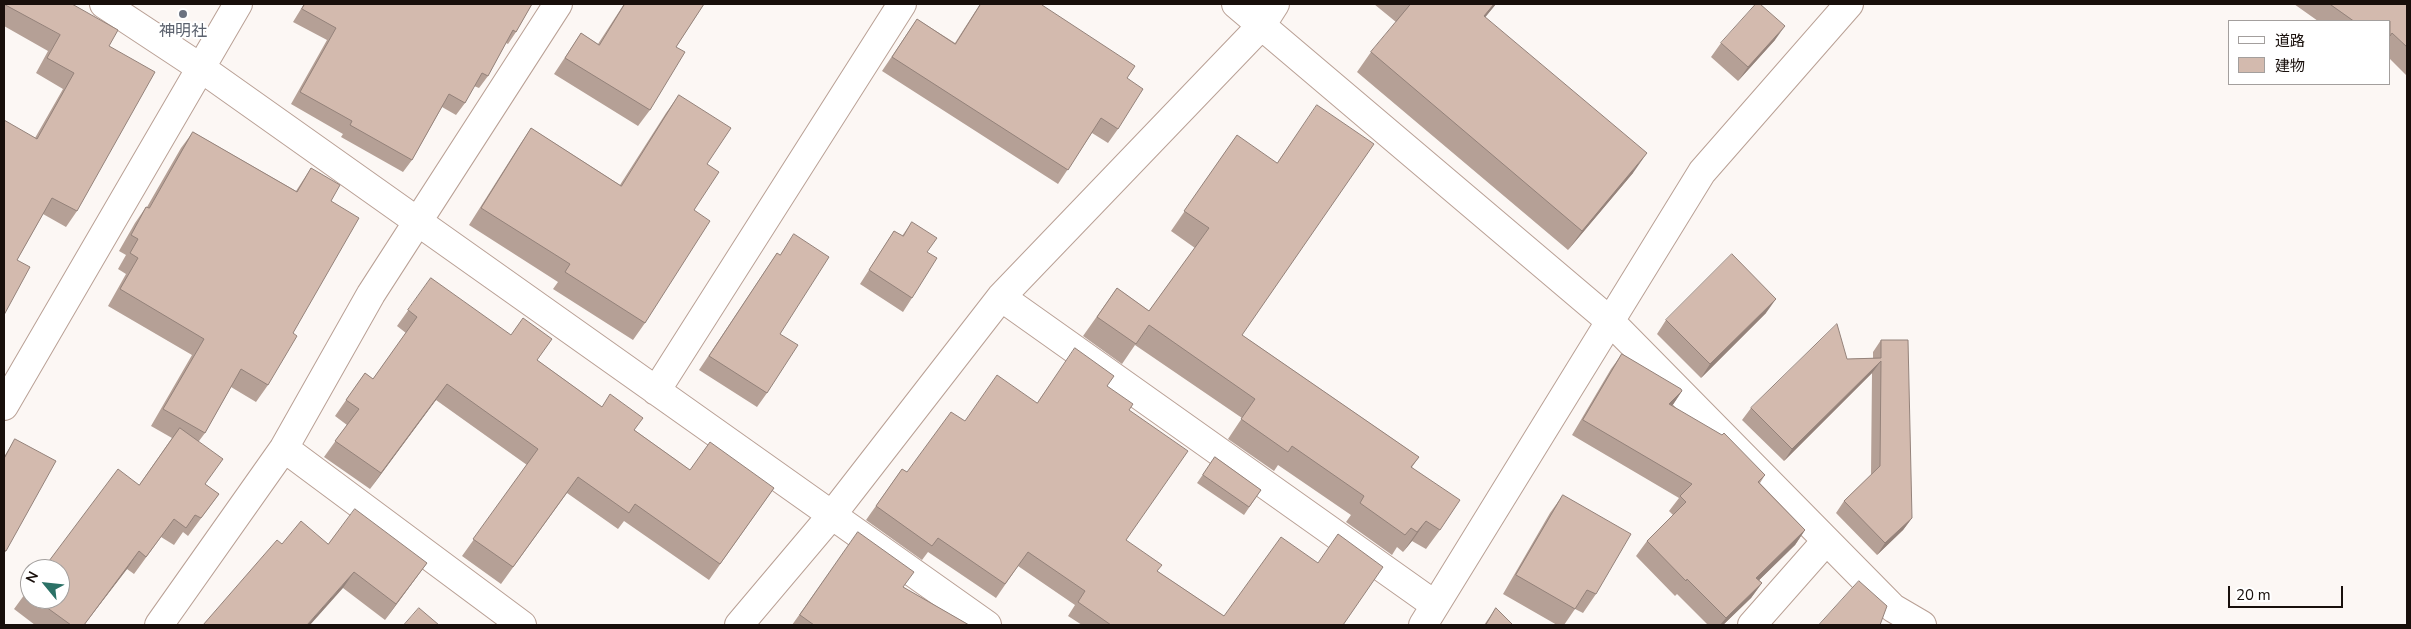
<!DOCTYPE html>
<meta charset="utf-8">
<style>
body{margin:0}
#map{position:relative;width:2411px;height:629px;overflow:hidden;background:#fcf7f4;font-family:"Nunito Sans","Noto Sans JP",sans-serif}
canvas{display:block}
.frame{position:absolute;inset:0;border:5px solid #180f0b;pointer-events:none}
.legend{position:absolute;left:2228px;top:20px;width:162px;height:65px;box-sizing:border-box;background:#fff;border:1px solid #a39f9d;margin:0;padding:6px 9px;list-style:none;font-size:15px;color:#180f0b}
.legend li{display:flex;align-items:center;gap:10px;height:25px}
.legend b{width:25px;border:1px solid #a39f9d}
.north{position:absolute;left:20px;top:559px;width:50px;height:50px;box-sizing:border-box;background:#fff;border:1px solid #a39f9d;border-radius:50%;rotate:298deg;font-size:14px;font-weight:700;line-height:20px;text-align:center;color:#180f0b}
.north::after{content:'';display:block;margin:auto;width:18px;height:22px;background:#2b7166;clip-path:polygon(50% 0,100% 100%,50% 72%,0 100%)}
.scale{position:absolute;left:2228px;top:586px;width:115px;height:22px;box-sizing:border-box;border:2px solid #180f0b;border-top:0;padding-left:6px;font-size:15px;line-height:18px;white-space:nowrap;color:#180f0b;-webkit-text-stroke:4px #fff;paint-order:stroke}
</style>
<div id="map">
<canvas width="2411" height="629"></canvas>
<div class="frame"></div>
<ul class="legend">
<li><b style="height:6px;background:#fff"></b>道路</li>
<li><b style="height:14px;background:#d3baae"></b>建物</li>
</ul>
<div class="north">N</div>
<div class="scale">20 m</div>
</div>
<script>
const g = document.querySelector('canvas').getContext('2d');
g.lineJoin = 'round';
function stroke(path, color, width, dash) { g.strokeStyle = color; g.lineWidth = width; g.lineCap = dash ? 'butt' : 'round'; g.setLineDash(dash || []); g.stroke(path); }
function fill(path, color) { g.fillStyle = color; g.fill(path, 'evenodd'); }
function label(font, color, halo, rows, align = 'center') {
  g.font = font + ' "Nunito Sans","Noto Sans JP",sans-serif'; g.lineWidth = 4; g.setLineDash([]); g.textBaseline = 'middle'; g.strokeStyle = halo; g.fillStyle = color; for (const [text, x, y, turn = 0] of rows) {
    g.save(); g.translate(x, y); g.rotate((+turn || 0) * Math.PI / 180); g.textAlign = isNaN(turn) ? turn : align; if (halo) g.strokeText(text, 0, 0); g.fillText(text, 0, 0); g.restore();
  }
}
const street = new Path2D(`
 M 104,4 L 201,68 L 987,625
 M 1236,4 L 1610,321 L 1893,608 L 1922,625
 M 1001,297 L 1435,605
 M 656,391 L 902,4
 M 4,406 L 238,4
 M 284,448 L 522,625
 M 159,625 L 284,448 L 371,294 L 558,4
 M 739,625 L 831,516 L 1001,297 L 1261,26 L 1275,4
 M 1423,625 L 1702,172 L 1849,4
 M 1752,625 L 1826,541`);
const wall = new Path2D(`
 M 4,4 L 109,46 L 77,211 L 66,227 L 43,214 L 17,260 L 4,315 L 35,138 L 63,89 L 36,73 L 48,51 L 4,26 Z
 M 304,4 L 532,4 L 516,32 L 508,44 L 506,43 L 488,76 L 479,88 L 474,86 L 465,103 L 456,115 L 442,107 L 412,160 L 403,172 L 341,137 L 343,134 L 291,104 L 327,40 L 293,22 Z
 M 624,4 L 704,4 L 676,47 L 650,110 L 638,126 L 554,74 L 581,33 L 598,44 Z
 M 980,4 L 1043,4 L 1042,5 L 1127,78 L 1118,129 L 1108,143 L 1092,133 L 1058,184 L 882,71 L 917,19 L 955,43 Z
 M 1374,4 L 1496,4 L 1485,17 L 1633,173 L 1568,250 L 1357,72 L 1371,52 L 1396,22 Z
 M 2294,4 L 2407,4 L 2407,76 L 2390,59 L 2390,21 L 2318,21 Z
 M 1775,40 L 1738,81 L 1711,57 L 1721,43 Z
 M 679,95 L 707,164 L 694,210 L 645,323 L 633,340 L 553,289 L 558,282 L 469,225 L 519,146 L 531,128 L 620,185 L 666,113 Z
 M 193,132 L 296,191 L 311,168 L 331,201 L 293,333 L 268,385 L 256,402 L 231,387 L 205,433 L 199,441 L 205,484 L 219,494 L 188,536 L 183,532 L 174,545 L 161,537 L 134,574 L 127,569 L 84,625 L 35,625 L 14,609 L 30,587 L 30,599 L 60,599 L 172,438 L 151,426 L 192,355 L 108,306 L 126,274 L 118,269 L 126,255 L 119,251 L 135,223 L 146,207 L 147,207 L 181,148 Z
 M 1237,135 L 1242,335 L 1419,457 L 1412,467 L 1440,530 L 1426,549 L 1412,541 L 1403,552 L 1397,547 L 1392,555 L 1346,522 L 1351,515 L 1278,465 L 1274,471 L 1228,439 L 1242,418 L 1135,345 L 1122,364 L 1083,336 L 1117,288 L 1149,311 L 1195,248 L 1171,231 Z
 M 912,222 L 927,252 L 912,298 L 903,312 L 860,284 L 894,231 L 902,236 Z
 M 777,253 L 780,334 L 767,393 L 757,407 L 699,370 Z
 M 431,278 L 537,360 L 690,470 L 774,488 L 709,580 L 624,521 L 618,529 L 567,493 L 501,584 L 462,556 L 527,465 L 436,400 L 370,489 L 324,457 L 347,425 L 335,416 L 365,373 L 373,379 L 406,333 L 397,326 Z
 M 1766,313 L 1701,378 L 1657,334 L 1666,320 Z
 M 1881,340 L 1912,518 L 1903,530 L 1877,555 L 1836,513 L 1844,501 L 1871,475 L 1872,373 L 1784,461 L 1742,420 L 1751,408 L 1847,359 L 1873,358 L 1873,352 Z
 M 1622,354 L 1682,391 L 1672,406 L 1765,475 L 1760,483 L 1805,530 L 1795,545 L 1759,580 L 1762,583 L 1751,598 L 1723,625 L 1708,625 L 1677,594 L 1675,596 L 1636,556 L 1647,541 L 1673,515 L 1669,511 L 1679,498 L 1572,435 L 1611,369 Z
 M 1107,386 L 1129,410 L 1126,540 L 1157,571 L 1224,616 L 1343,625 L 1082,625 L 1068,616 L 1075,605 L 1018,566 L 996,598 L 928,552 L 922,560 L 866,520 L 902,469 L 907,472 L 965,421 Z
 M 15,439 L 6,551 L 4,554 L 4,457 Z
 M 1215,457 L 1261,490 L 1244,515 L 1197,483 Z
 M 1563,495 L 1596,594 L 1583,613 L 1575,609 L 1564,625 L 1557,625 L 1503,594 L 1550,513 Z
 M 858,532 L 903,587 L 969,625 L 792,625 Z
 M 328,544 L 427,563 L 385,620 L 343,588 Z
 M 1496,608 L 1513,625 L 1484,625 Z`);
const shadedWall = new Path2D(`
 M 1494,4 L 1496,4 L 1470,36 L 1484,16 Z
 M 1785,26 L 1775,40 L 1738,81 L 1748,67 Z
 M 1647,153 L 1633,173 L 1568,250 L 1582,231 Z
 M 1776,299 L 1766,313 L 1701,378 L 1710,364 Z
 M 1881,361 L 1872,373 L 1784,461 L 1792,449 Z
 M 447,384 L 436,400 L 370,489 L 381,473 Z
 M 1682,391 L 1672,406 L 1669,404 Z
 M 1912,518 L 1903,530 L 1877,555 L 1885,543 Z
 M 1426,521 L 1412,541 L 1403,552 L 1417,532 Z
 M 1805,530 L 1795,545 L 1746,593 L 1756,578 Z
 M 139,551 L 127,569 L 84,625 Z
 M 427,563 L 416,578 L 385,620 L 396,604 Z
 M 354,572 L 343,588 L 310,625 L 307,625 Z
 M 1762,583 L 1751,598 L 1723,625 L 1720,625 L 1726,618 Z`);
const building = new Path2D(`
 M 4,4 L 72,4 L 118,30 L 109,46 L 155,72 L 77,211 L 52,198 L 17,260 L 30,267 L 4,315 L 4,120 L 37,139 L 74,73 L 47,58 L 60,35 Z
 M 305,4 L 532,4 L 516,32 L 513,30 L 488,76 L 482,73 L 465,103 L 449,94 L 412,160 L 350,125 L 352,121 L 300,92 L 336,28 L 302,9 Z
 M 625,4 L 704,4 L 676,47 L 685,52 L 650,110 L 565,58 L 581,33 L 599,45 Z
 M 981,4 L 1043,4 L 1042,5 L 1135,66 L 1127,78 L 1143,89 L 1118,129 L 1101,118 L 1068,170 L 892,57 L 917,19 L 955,44 Z
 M 1411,4 L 1494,4 L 1484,16 L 1647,153 L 1582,231 L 1371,52 Z
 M 1756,4 L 1760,4 L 1785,26 L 1748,67 L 1721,43 Z
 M 2330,4 L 2407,4 L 2407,47 L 2392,33 L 2390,36 L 2390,21 L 2354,21 Z
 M 679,95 L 731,128 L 707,164 L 719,172 L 694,210 L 710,221 L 645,323 L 565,272 L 570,264 L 481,208 L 531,128 L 621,186 Z
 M 1317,105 L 1374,144 L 1242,335 L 1419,457 L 1411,467 L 1460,500 L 1440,530 L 1426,521 L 1417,532 L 1411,528 L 1405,535 L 1360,503 L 1364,496 L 1292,446 L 1288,452 L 1241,419 L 1255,399 L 1149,325 L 1136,344 L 1097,317 L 1117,288 L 1149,311 L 1209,228 L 1184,211 L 1237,135 L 1277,163 Z
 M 193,132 L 297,192 L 311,168 L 340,185 L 331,201 L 359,218 L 293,333 L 297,336 L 268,385 L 241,369 L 205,433 L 163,409 L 204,339 L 120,289 L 138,258 L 130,253 L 138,239 L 131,235 L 146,207 L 149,208 Z
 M 912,222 L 937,238 L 927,252 L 937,258 L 912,298 L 869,270 L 894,231 L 903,236 Z
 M 794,234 L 829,257 L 780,334 L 798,345 L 767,393 L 709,356 L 777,253 L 780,255 Z
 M 1732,254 L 1776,299 L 1710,364 L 1666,320 Z
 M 431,278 L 511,335 L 523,318 L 552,339 L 537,360 L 602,407 L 610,394 L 643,418 L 634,430 L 690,470 L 710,442 L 774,488 L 720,564 L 635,504 L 629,513 L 578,477 L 513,567 L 473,539 L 538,449 L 447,384 L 381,473 L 335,441 L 359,409 L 346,400 L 365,373 L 373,379 L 417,317 L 408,310 Z
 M 1837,324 L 1847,359 L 1881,358 L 1881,340 L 1908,340 L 1912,518 L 1885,543 L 1844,501 L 1880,466 L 1881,361 L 1792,449 L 1751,408 Z
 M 1075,348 L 1114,376 L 1107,386 L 1133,404 L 1129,410 L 1188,451 L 1126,540 L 1162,565 L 1157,571 L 1224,616 L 1281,537 L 1318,563 L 1338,534 L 1383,567 L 1343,625 L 1111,625 L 1078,602 L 1085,591 L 1028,552 L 1005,584 L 938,538 L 932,546 L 876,506 L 902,469 L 907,472 L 951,412 L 965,421 L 997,375 L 1037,403 Z
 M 1622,354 L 1681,389 L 1682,391 L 1669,404 L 1722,435 L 1724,433 L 1765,475 L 1758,482 L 1805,530 L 1756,578 L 1762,583 L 1726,618 L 1687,579 L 1686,581 L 1647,541 L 1686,502 L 1680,496 L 1692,484 L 1583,420 Z
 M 180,428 L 223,459 L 205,484 L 219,494 L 201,518 L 195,515 L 186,528 L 174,519 L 146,557 L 139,551 L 84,625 L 71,625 L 35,599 L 60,599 L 60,569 L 43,569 L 118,469 L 139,485 Z
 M 15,439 L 56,461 L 6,551 L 4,550 L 4,459 Z
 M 1215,457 L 1261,490 L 1249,507 L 1203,475 Z
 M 1563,495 L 1631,534 L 1596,594 L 1587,590 L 1575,609 L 1516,575 Z
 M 355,509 L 427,563 L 396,604 L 354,572 L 307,625 L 203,625 L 277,540 L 282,544 L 301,521 L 328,544 Z
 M 858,532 L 914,572 L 903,587 L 969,625 L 814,625 L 800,615 Z
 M 1859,581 L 1887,606 L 1880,625 L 1819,625 Z
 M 30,587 L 30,595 L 26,592 Z
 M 419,608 L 439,625 L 404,625 Z
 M 1496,608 L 1513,625 L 1486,625 Z`);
const markers = [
 [183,14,5,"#6b7280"]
];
const worshipNames = [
 ["神明社",183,32]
];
stroke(street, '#b9a095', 30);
stroke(street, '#fff', 28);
fill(wall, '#b5a096');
fill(shadedWall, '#94827a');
fill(building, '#d3baae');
stroke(building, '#94827a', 1);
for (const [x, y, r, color] of markers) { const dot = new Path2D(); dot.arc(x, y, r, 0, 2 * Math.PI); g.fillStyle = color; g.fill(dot); stroke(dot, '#fff', 2); }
label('16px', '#5b616d', '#fff', worshipNames);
</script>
